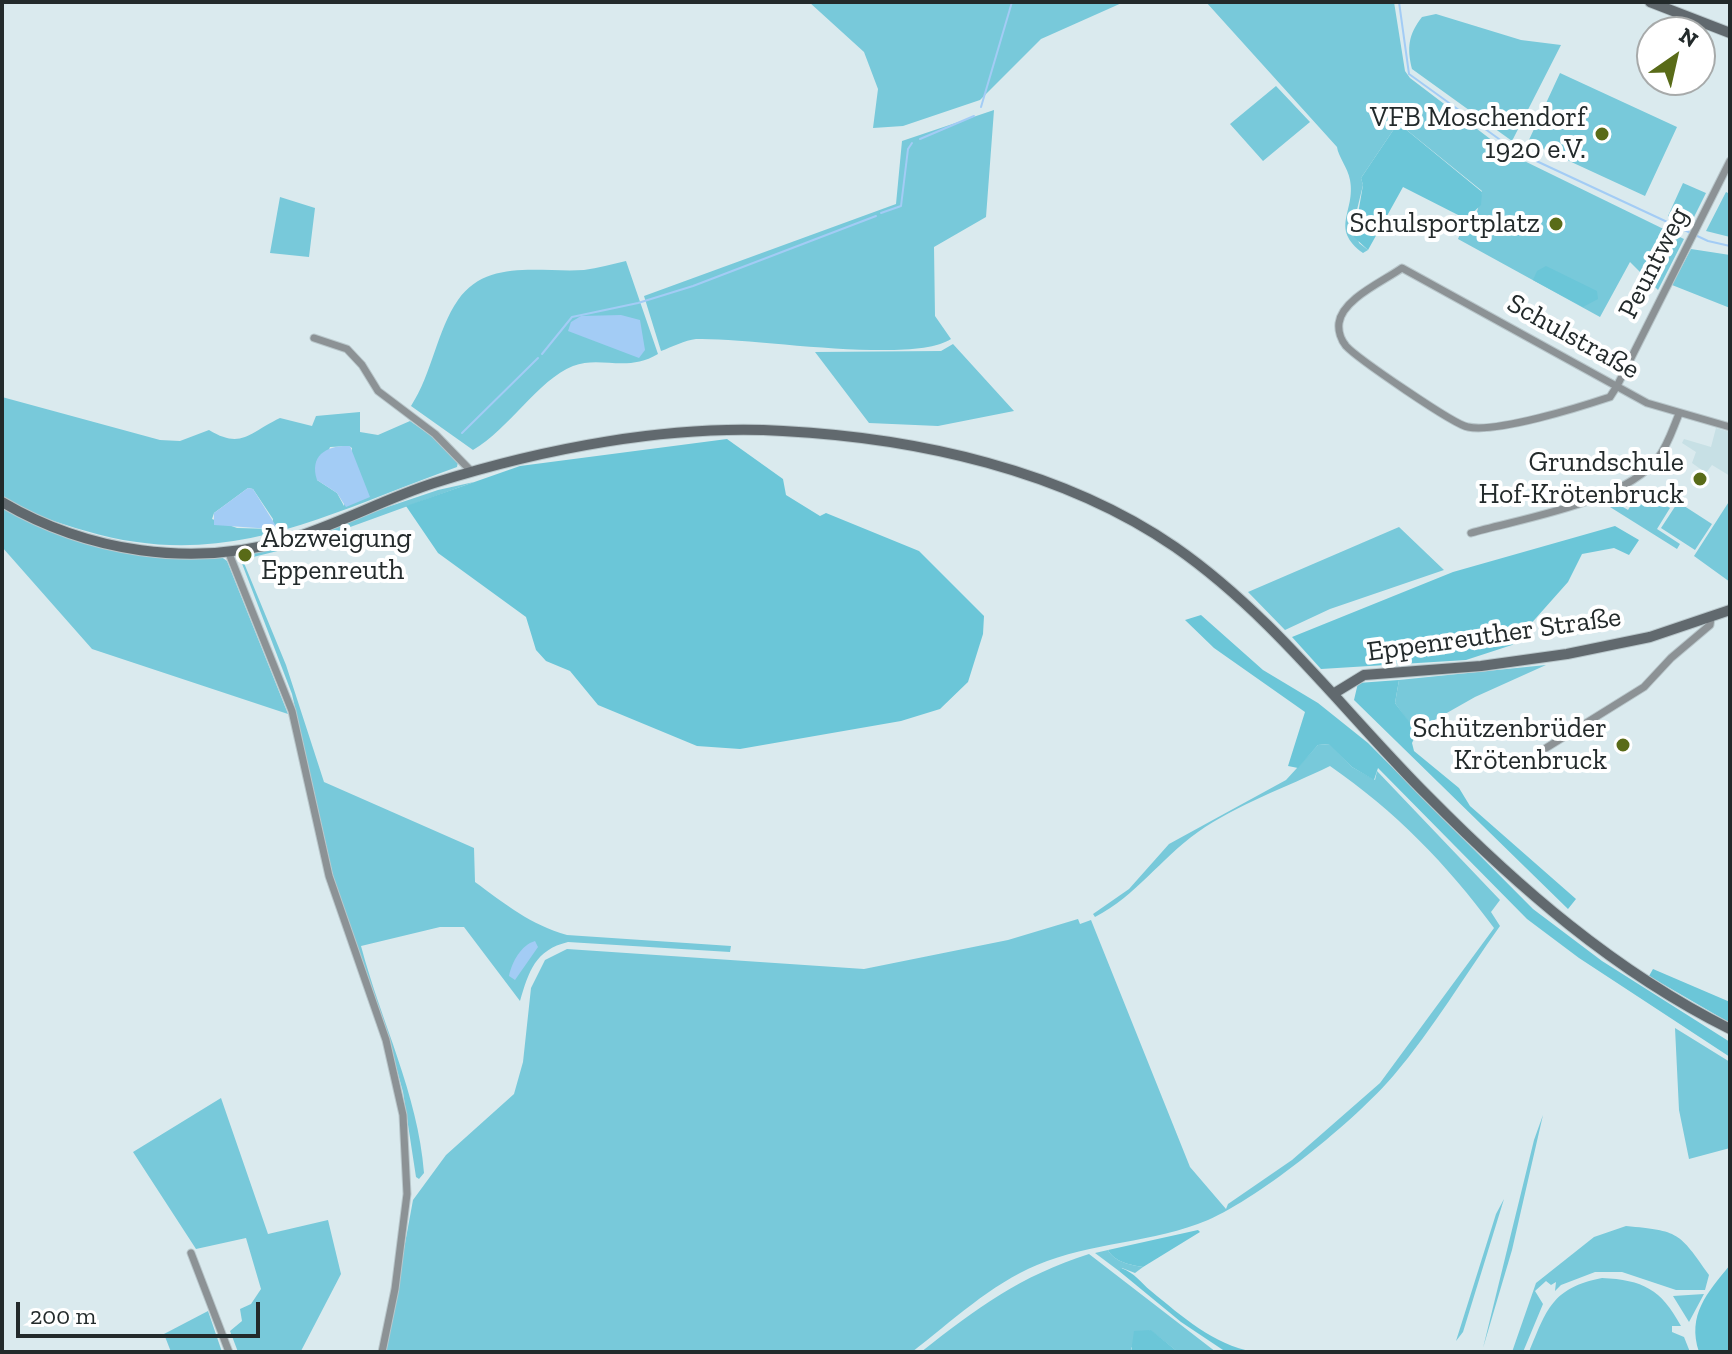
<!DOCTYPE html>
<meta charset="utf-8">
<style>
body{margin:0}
#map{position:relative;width:1732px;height:1354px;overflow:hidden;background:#daeaee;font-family:"Zilla Slab",serif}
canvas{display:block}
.frame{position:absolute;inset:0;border:4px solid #232a2b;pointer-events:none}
.north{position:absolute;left:1636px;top:16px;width:80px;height:80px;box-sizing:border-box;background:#fff;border:2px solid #a7aaaa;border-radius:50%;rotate:34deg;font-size:22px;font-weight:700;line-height:32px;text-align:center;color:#232a2b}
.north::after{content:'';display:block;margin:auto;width:28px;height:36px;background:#596b18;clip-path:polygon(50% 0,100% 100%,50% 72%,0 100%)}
.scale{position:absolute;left:16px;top:1302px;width:244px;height:36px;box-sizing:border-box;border:4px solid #232a2b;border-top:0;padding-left:10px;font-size:24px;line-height:28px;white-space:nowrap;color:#232a2b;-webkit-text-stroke:6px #fff;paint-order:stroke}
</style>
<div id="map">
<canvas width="1732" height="1354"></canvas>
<div class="frame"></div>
<div class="north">N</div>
<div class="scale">200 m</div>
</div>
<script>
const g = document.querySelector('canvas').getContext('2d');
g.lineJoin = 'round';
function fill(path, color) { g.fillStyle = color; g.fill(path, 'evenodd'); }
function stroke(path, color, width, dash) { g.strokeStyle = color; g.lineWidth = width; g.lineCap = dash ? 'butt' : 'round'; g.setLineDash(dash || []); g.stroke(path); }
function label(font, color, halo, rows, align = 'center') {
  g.font = font + ' "Zilla Slab",serif'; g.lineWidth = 8; g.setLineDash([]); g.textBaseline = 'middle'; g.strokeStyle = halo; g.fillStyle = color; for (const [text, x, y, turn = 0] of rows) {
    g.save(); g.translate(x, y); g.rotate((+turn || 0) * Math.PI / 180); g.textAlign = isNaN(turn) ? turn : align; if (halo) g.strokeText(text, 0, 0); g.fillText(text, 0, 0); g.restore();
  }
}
const built = new Path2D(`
 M 1716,428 L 1730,432 L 1730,476 L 1712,465 L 1706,473 L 1692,463 L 1696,452 L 1682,443 L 1684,439 L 1711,447 Z`);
const green = new Path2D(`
 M 809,2 L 1124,2 L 1041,39 L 980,100 L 903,126 L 873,128 L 878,89 L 864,52 Z
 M 1206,2 L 1394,2 L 1405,71 L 1410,78 L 1510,154 L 1684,239 L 1658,290 L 1630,262 L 1600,317 L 1458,239 L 1466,219 L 1477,212 L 1482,191 L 1398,123 L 1361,178 L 1363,185 L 1354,222 L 1359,243 L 1368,250 L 1363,253 C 1329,228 1356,212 1350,180 C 1348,168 1338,156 1337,147 Z
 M 1436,14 L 1521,40 L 1561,45 L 1512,141 L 1412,69 C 1407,48 1408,35 1422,17 Z
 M 1560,73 L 1677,127 L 1645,196 L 1528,142 Z
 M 1276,86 L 1310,122 L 1263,161 L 1230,124 Z
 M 994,110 L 986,217 L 934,247 L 935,316 L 951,339 C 912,365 750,337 696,339 C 685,340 672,347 661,351 L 644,296 L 896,204 L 902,141 Z
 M 1683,183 L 1706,193 L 1689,227 L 1668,216 Z
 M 1726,192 L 1730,194 L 1730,237 L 1706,231 Z
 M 280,197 L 315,208 L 309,257 L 270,253 Z
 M 1691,249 L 1730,255 L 1730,308 L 1672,285 Z
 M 626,261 L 658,354 C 626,373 601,355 573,366 C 538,380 509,429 473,450 L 411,406 C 432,374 437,330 458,300 C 487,258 541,273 584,270 C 598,268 612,264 626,261 Z
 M 953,344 L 1014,411 L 938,426 L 869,423 L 815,352 L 941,351 Z
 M 2,397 L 160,440 L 180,441 L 209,430 C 242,450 250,432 280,418 L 312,426 L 316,416 L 360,412 L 360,432 L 378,435 L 410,421 L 440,442 L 458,462 L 457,467 C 327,513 228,573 86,531 C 58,523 27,513 2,496 ZM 349,446 L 352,448 L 344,506 L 337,493 L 317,480 L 330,447 ZM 248,488 L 253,489 L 273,519 L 272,529 L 237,528 L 212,519 L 214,513 Z
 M 474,482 L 298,546 L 249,558 L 244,563 L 286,665 L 324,782 L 474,848 L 475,882 C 505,904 531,925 567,935 L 731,946 L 730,952 L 568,942 C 535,950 529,971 520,1001 L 464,927 L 440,927 L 361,946 C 381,1022 418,1094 424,1173 L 419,1179 L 416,1177 L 403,1092 L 388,1037 L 338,898 L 292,694 L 241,561 L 254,552 L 438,490 Z
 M 1641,489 L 1670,508 L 1657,529 L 1680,544 L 1677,549 L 1610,507 L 1613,501 L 1628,510 Z
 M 1730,500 L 1730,582 L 1694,556 Z
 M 1678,502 L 1712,524 L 1695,550 L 1661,528 Z
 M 2,507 C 76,550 138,548 220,556 L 227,561 L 288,714 L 92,649 L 2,547 Z
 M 1399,527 L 1444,570 L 1330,609 L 1285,630 L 1248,592 Z
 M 1546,665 L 1475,697 L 1415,731 L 1395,703 L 1399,680 Z
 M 1330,744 L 1352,767 L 1375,780 L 1377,771 L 1500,900 L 1491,912 L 1500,926 C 1465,975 1433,1029 1394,1075 C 1356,1120 1261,1197 1208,1220 C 1154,1243 1091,1242 1037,1265 C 991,1284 951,1322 912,1352 L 385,1352 L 413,1200 L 446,1155 L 514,1094 L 523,1062 L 531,988 L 545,960 L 567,949 L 864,969 L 1008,940 L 1078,919 L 1080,924 L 1091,920 L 1190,1167 L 1226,1209 L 1228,1204 L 1292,1160 L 1380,1083 L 1494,928 C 1446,863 1396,812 1330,766 C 1287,787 1236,805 1198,832 C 1159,860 1137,895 1095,917 L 1093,914 L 1129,889 L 1169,844 L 1286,780 L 1318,745 Z
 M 1675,1028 L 1730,1062 L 1730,1148 L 1689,1159 L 1679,1110 Z
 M 221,1098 L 268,1234 L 328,1220 L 341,1274 L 301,1351 L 238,1352 L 230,1331 L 242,1321 L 240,1309 L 251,1304 L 261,1289 L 246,1238 L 196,1249 L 133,1152 Z
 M 1543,1115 L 1512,1250 L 1483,1348 L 1534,1140 Z
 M 1504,1199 L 1463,1332 L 1456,1341 L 1496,1214 Z
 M 1626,1226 C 1679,1231 1679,1232 1709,1275 L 1705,1290 L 1676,1290 L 1622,1272 L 1595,1272 L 1561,1285 L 1555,1291 L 1556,1282 L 1551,1285 L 1546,1281 L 1535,1291 L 1543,1304 L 1523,1352 L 1512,1352 L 1536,1283 L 1594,1237 Z
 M 1108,1250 C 1114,1262 1131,1265 1143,1267 L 1135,1273 L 1122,1268 L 1119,1271 L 1095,1253 Z
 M 1089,1254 L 1216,1352 L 1178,1352 L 1150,1330 L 1131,1348 L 1131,1352 L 921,1352 C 977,1308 1020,1276 1089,1254 Z
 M 1602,1278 C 1643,1280 1661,1289 1681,1326 L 1672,1326 L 1672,1332 L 1684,1337 L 1690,1352 L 1529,1352 C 1547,1309 1552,1288 1602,1278 Z
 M 1704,1294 L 1689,1322 L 1673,1296 Z
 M 208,1311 L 222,1352 L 171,1352 L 164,1334 Z`);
const forest = new Path2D(`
 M 1398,123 L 1482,192 L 1481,205 L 1466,219 L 1403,187 L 1368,250 L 1354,237 L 1363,185 L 1361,178 Z
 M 1546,266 L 1597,291 L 1598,299 L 1583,307 L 1533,280 L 1537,271 Z
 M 727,439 L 783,479 L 786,495 L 820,516 L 826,513 L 919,551 L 984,616 L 983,634 L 968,682 L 940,709 L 901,721 L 740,749 L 697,746 L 598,705 L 570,671 L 546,661 L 536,650 L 526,617 L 438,553 L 406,506 L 520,466 Z
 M 1615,526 L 1639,540 L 1629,555 L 1614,548 L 1582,554 L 1568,582 L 1512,645 L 1466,660 L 1321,669 L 1292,637 L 1453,572 Z
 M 1201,615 L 1263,670 L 1318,703 L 1368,743 L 1533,909 L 1602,961 L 1730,1042 L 1730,1057 L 1579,958 L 1527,919 L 1378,768 L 1374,780 L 1352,767 L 1329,744 L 1318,745 L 1298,768 L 1288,766 L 1305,712 L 1214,648 L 1185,620 Z
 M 1399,680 L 1395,703 L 1417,732 L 1412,743 L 1414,751 L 1459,788 L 1470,806 L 1576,899 L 1568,909 L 1354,700 L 1358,683 Z
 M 1653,969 L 1730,1002 L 1730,1023 L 1649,976 Z
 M 1198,1230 L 1200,1232 L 1143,1267 C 1131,1265 1114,1262 1108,1250 Z
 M 1730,1265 L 1730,1352 L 1699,1352 C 1687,1315 1707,1293 1730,1265 Z
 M 1121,1268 C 1135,1273 1140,1282 1151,1291 C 1183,1317 1212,1344 1254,1352 L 1226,1352 L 1181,1322 L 1119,1271 Z
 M 1151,1330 L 1178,1352 L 1131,1352 L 1134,1331 Z`);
const water = new Path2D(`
 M 621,315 L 640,320 L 645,350 L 639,358 L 568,331 L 571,322 L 581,316 Z
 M 350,446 L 370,497 L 346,507 L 337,493 L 317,480 C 309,455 327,445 350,446 Z
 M 248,488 L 253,489 L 276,526 L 272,529 L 214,525 L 214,513 Z
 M 535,941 L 538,947 L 515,980 L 509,976 C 512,962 521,945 535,941 Z`);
const stream = new Path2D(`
 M 1399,2 L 1409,74 L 1517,152 L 1708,241 L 1730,246
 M 981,107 L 1012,2
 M 920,139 L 974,116
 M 881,213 L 901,206 L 908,149 L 912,143
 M 542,354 L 572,317 L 638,303 L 693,286 L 876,216
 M 462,433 L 538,358`);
const street = new Path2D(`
 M 1730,161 L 1617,386 L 1610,397 C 1580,407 1497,433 1468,427 C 1454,425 1357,358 1346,346 C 1341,340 1338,331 1339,323 C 1342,299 1384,281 1402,268 L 1647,403 L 1730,427
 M 314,338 L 347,349 L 362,365 L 378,391 L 435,434 L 472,472
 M 1471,533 C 1524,518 1625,502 1658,458 C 1668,445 1673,428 1679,414
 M 228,551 L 292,711 L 329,876 L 386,1040 L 403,1115 L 407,1194 L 395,1289 L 382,1352
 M 1546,748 L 1644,687 L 1671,658 L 1710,625 L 1711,618
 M 191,1253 L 229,1352`);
const secondary = new Path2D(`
 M 1650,2 L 1730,33
 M 2,502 C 87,552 192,568 287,540 C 337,525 384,499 434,483 C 542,449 669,424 783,431 C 917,438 1063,470 1175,547 C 1273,615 1344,712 1427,795 C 1518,887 1614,971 1730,1029
 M 1333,694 L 1364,675 L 1481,666 L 1567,654 L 1650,637 L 1730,610`);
const markers = [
 [1602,134,8,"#596b18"],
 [1556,224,8,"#596b18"],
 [1700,479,8,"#596b18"],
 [245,555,8,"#596b18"],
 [1623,745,8,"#596b18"]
];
const poiNames = [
 ["VFB Moschendorf",1586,118],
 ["1920 e.V.",1586,150],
 ["Schulsportplatz",1540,224],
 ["Grundschule",1684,463],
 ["Hof-Krötenbruck",1684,495],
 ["Abzweigung",261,539,"left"],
 ["Eppenreuth",261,571,"left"],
 ["Schützenbrüder",1607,729],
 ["Krötenbruck",1607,761]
];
const streetNames = [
 ["Peuntweg",1654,263,-63],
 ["Schulstraße",1573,337,29],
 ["Eppenreuther Straße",1494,635,-8]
];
fill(built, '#c7e0e5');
fill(green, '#78c9da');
fill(forest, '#6bc6d8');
fill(water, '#a3ccf5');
stroke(stream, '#a3ccf5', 2);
stroke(street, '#b9c7cb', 9);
stroke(secondary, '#b9c7cb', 12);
stroke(street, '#8c9295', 7);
stroke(secondary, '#61696e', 10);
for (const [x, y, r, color] of markers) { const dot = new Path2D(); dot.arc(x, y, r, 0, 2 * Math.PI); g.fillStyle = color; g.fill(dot); stroke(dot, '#fff', 3); }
label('28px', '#232a2b', '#fff', poiNames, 'right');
label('28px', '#232a2b', '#fff', streetNames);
</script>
